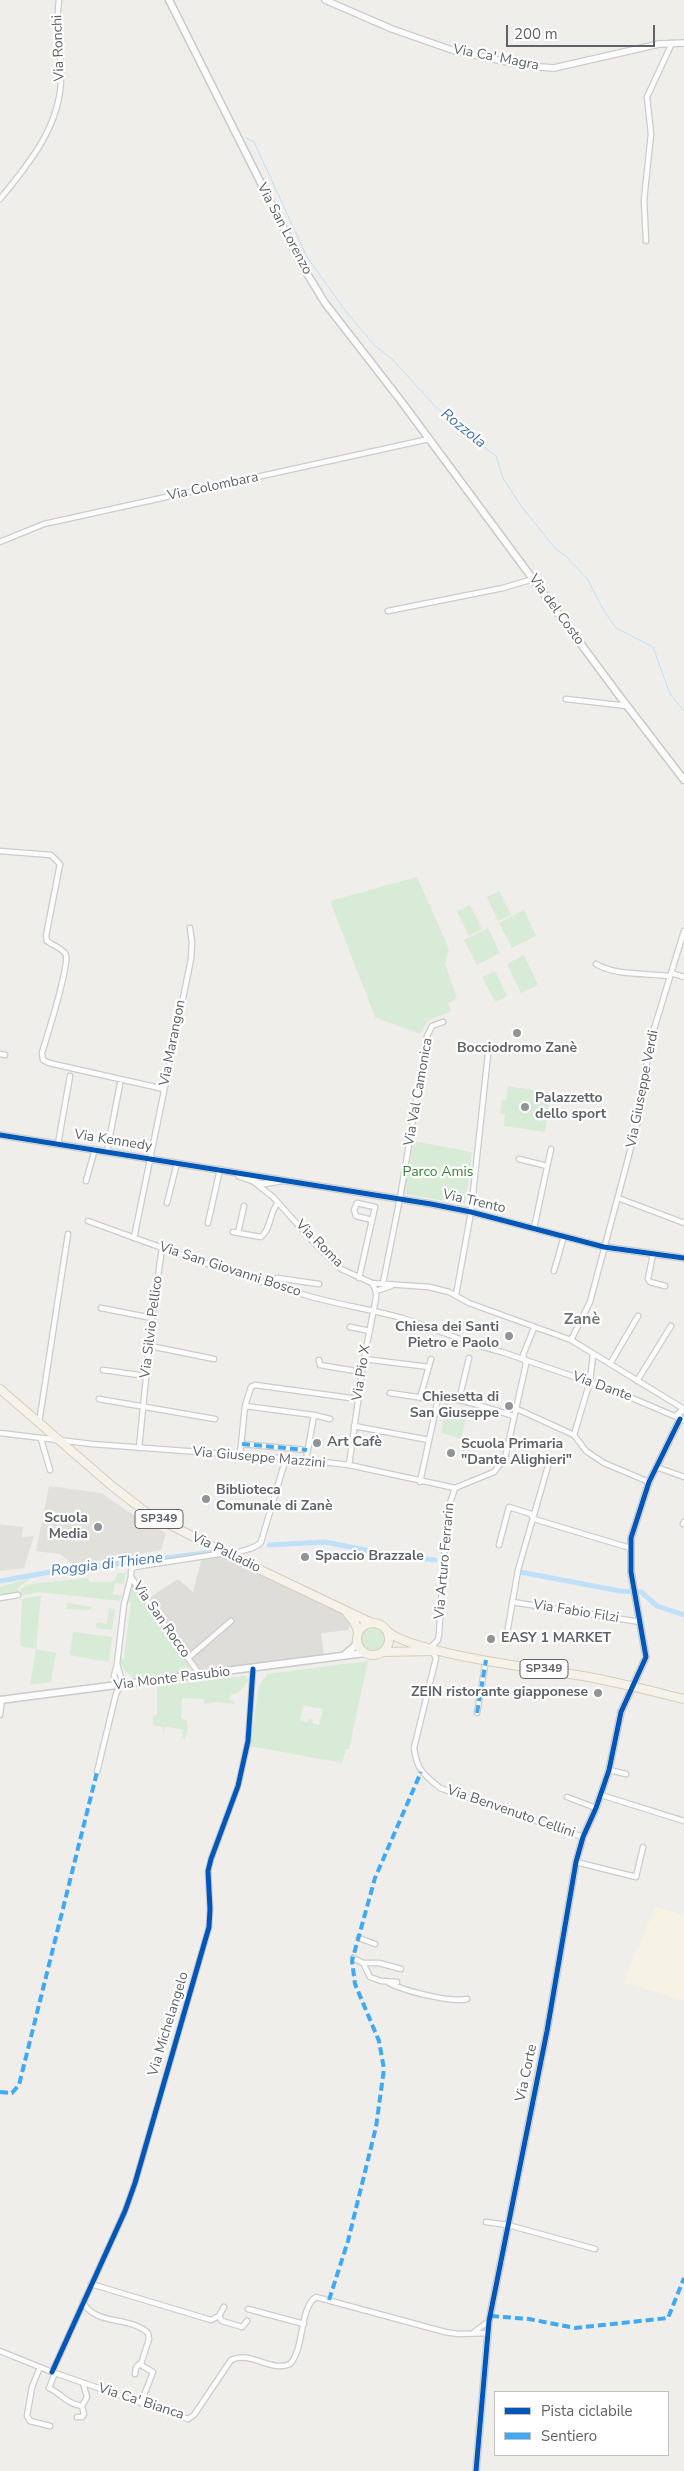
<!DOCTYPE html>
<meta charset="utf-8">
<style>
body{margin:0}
#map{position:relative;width:684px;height:2471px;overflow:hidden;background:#efeeea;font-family:"Nunito Sans",sans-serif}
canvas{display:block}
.legend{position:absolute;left:494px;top:2391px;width:175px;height:65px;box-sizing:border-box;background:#fff;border:1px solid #bfc1c3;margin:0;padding:6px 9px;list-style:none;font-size:15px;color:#5f6368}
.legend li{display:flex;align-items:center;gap:10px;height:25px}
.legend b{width:25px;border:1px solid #bfc1c3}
.scale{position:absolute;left:506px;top:25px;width:149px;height:22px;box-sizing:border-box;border:2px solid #5f6368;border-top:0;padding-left:6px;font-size:15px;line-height:18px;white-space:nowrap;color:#5f6368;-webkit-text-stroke:4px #fff;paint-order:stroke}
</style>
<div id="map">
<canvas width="684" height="2471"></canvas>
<ul class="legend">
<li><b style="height:6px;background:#0057b8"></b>Pista ciclabile</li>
<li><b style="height:6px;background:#3fa9f5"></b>Sentiero</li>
</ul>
<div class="scale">200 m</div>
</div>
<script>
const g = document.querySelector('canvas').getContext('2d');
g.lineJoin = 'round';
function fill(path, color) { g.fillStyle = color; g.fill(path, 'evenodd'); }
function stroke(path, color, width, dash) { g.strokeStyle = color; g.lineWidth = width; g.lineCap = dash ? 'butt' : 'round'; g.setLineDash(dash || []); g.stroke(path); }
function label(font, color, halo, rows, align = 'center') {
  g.font = font + ' "Nunito Sans",sans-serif'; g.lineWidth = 4.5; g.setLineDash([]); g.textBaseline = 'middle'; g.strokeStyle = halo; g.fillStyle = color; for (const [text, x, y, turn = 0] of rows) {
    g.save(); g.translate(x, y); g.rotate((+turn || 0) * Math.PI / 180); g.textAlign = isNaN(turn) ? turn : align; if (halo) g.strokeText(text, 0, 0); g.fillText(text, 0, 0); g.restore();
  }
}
const commercial = new Path2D(`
 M 655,1907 L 684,1915 L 684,2000 L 624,1983 Z`);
const industrial = new Path2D(`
 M 222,1556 L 344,1614 L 352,1622 L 348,1630 L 321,1633 L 324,1656 L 202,1672 L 147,1599 L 178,1579 L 193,1592 L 202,1558 Z`);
const education = new Path2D(`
 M 49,1486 L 101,1493 L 142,1521 L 166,1533 L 161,1550 L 74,1565 L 60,1554 L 36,1551 Z
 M 0,1524 L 23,1527 L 22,1537 L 34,1536 L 24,1568 L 0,1571 Z`);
const green = new Path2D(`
 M 417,877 L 449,949 L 445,964 L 457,998 L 448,1003 L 451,1011 L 427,1021 L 420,1034 L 375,1017 L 330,901 Z
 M 499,891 L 511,915 L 498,921 L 487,897 Z
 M 470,905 L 482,929 L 469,936 L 457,911 Z
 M 524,910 L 536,936 L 512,948 L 499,923 Z
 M 488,928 L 500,953 L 477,965 L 464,940 Z
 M 524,955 L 538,985 L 521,993 L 507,964 Z
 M 495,971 L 507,996 L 495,1002 L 482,977 Z
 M 508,1086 L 551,1093 L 545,1132 L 504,1126 L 505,1114 L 500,1113 L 502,1100 L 506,1100 Z
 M 413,1141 L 472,1152 L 465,1204 L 404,1194 Z
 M 445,1402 L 449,1403 L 449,1407 L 468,1411 L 461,1439 L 441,1433 L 445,1410 L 441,1408 Z
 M 117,1573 L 126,1573 L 124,1584 L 115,1583 L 113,1594 L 122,1596 L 120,1601 L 39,1592 L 20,1596 L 21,1588 L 31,1584 L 88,1578 L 90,1582 L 112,1582 L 115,1580 Z
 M 26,1579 L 30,1579 L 19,1587 L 17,1594 L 0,1594 L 0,1587 Z
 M 130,1586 L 134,1586 L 193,1672 L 134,1678 L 125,1671 L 120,1660 L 124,1658 L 131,1603 L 127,1602 Z
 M 36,1596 L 41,1596 L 36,1649 L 56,1653 L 51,1682 L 30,1685 L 36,1649 L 20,1646 L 22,1599 Z
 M 67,1603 L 91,1607 L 90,1610 L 66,1609 Z
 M 109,1608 L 115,1609 L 112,1630 L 96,1628 L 97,1622 L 107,1624 Z
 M361 1639a12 12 0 1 1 24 0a12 12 0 1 1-24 0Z
 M 73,1632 L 112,1637 L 109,1662 L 70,1655 Z
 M 368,1661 L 349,1749 L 346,1749 L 342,1763 L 250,1746 L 259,1686 L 267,1674 ZM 303,1705 L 323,1709 L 319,1725 L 312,1723 L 313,1720 L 309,1719 L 308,1722 L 300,1720 Z
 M 245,1676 L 249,1680 L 239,1692 L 231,1695 L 229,1699 L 235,1702 L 234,1704 L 217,1702 L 204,1704 L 204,1699 L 182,1698 L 181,1719 L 187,1720 L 188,1729 L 185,1739 L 182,1738 L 184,1730 L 165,1726 L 163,1734 L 163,1727 L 153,1725 L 153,1717 L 157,1714 L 157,1686 Z`);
const stream = new Path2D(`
 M 246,138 L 254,142 L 307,257 L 347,313 L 374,345 L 392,359 L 434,405 L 461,430 L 496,456 L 503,478 L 521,506 L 555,548 L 567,557 L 588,580 L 604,611 L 616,628 L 653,647 L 670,694 L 684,711`);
const canal = new Path2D(`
 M 269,1545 L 325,1542 L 391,1555 L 435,1560
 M 520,1572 L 620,1591 L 641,1592 L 657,1606 L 684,1615
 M 0,1581 L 56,1571 L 215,1552`);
const minor = new Path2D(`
 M 0,199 C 29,164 61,125 61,77 C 61,51 55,27 59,0
 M 646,241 L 644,200 L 651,134 L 647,97 L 672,43
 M 0,542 L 44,524 L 429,439
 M 388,611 L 503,588 L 533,579
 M 566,699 L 627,706
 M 0,851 L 51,855 L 60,864 L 46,936 L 47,941 C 52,945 64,949 66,955 C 69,969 47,1036 42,1053 L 43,1060 L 49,1063 L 164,1089
 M 596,964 C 616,976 647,973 670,976
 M 671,973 L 684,977
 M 0,1054 L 5,1055
 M 58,1144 L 70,1076
 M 107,1151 L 120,1084
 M 519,1159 L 547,1166
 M 86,1181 L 95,1149
 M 254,1182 L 273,1197 L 317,1246 L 341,1269 L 372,1283 L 429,1287 L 449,1292 L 469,1303 L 571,1340 L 684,1409
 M 618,1198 L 684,1223
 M 167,1203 L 177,1163
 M 88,1221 C 160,1247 231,1274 305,1295 C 338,1305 372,1309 405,1319 C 438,1329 469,1345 502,1352 L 613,1390 L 679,1418
 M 208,1223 L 220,1169
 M 534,1228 L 551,1149
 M 233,1232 L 261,1237 C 272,1228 269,1212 278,1203
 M 238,1233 L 244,1206
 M 134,1238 L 191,959 L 192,942 L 190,928
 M 653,1254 L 648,1279 L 650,1282 L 665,1286
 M 554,1271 L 564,1236
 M 359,1278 L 375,1207 L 357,1203 L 354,1210 L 356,1216 L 372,1220
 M 383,1283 L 400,1198 L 427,1036 L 432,1026 L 443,1022
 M 271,1284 L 277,1278 L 319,1284
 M 376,1291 L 391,1286
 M 456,1295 L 471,1212 L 488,1054
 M 101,1308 L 152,1318
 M 350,1327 L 370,1331
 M 571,1340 L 590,1302 L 638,1121 L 650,1042 L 684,931
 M 150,1346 L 214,1359
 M 364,1359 L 429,1367
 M 319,1360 L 320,1365 L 362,1372
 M 610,1364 L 638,1316
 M 103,1370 L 146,1376
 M 637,1381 L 671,1326
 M 390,1393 L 437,1400
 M 420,1398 L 431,1359
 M 99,1399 L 215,1419
 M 459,1400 L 469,1358
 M 245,1406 L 314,1415 L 330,1419
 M 517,1409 L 574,1435 L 586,1451 L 604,1463 L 649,1482
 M 39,1423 L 68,1234
 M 354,1426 L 429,1440
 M 0,1433 L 92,1444 L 306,1460 L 349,1465 L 455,1488
 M 574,1435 L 590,1381 L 593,1355
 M 41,1439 L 50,1470
 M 242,1444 L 307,1450
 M 139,1448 L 152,1318 L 162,1248
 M 240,1455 L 245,1406 L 251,1387 L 255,1385 L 358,1399
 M 306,1460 L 314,1415
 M 349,1465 L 364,1359 L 376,1298 L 376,1291 L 372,1283
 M 656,1467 L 684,1477
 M 420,1482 L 438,1399 C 451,1394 499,1412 514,1416
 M 534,1519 L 630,1548
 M 683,1524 L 684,1522
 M 499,1545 L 509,1507 L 531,1514 L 533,1518
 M 233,1556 C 241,1548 254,1551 261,1542 L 286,1458
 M 0,1598 L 18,1595
 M 512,1602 L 640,1622
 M 508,1628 L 518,1570 L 548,1466
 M 430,1648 L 438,1640 L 439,1634 L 447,1512 L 455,1488 L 494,1472 L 505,1458 L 526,1364 L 523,1355 L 534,1328
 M 432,1651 L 436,1658 L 414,1748 C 417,1770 423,1774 440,1788 L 583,1837
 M 188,1658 L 231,1621
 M 117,1664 L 124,1604 L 131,1577
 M 200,1675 L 140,1591 L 131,1577 L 131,1571 L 134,1567 L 225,1553
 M 477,1713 L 486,1660
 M 0,1715 L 2,1699
 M 609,1770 L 626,1774
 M 97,1772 L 116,1694 L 122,1681 L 117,1664 L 114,1676 L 119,1686
 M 601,1795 L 684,1821
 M 567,1797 L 596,1808
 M 576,1862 L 636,1877 L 643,1847
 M 359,1938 L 375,1944
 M 353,1958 L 363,1963 L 370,1977 L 381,1981 L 397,1982
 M 363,1963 L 379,1963 L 401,1969
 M 386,1981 C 399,1990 451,2003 467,1999
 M 486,2222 L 508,2225 L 595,2249
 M 91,2284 L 211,2320 L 219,2316 L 224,2307
 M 83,2302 C 95,2326 131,2316 148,2333 L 149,2339 L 141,2364
 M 248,2309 L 304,2324
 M 219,2316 L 222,2321 L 242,2327 L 247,2321
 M 474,2332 L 489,2321
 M 0,2351 L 52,2372 L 188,2419 L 194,2415 L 231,2360 C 251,2350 271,2373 290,2364 C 305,2348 299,2308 316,2297 L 445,2332 L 458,2334 L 488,2333
 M 40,2367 L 32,2387 L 27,2416 L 30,2421 L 50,2426
 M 52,2372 L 125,2211 L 135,2183 L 209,1927 L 210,1909 L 208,1871 L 211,1859 L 238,1786 L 248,1741 L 253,1669
 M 55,2373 L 49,2388 C 62,2394 67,2404 82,2406 L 84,2414 L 82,2417 L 77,2417
 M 135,2374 L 136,2368 L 139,2364 L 153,2372 L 141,2403
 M 82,2406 L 87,2397 L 83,2383`);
const tertiary = new Path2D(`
 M 325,0 L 392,29 L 455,51 L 527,66 L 554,68 L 659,44 L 684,43
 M 0,1135 L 431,1204 L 471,1212 L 604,1247 L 684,1258
 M 239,1176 L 262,1184 L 280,1181
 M 684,1409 L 678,1414 L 680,1419 L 684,1420
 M 476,2471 L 489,2321 L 547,2031 L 576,1862 L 583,1837 L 596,1808 L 609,1770 L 621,1712 L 646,1657 L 631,1572 L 631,1538 L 649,1482 L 680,1419`);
const secondary = new Path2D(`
 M 169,0 L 303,267 L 325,303 L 401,401 L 618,694 L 684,780
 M 344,1655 L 355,1646 L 357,1639
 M 0,1700 L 365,1653`);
const primary = new Path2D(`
 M 0,1389 L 112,1486 L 147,1513 L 225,1553 L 372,1623
 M 347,1613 L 355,1623 L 358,1632
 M357 1639a16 16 0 1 1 32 0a16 16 0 1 1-32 0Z
 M 387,1631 C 413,1654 543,1669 583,1676 C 617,1682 651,1691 684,1699
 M 383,1652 L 433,1651`);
const quiet = new Path2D(`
 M 242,1444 L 307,1450
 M 477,1713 L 486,1660
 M 0,2092 L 12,2093 L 19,2085 L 97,1772
 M 329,2300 L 348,2241 L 376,2127 L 384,2069 L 379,2041 L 355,1984 L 352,1961 L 375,1878 L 421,1772
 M 491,2316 L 529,2319 L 575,2328 L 668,2318 L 684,2278`);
const cycleway = new Path2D(`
 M 0,1135 L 431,1204 L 471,1212 L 604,1247 L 684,1258
 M 52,2372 L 125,2211 L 135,2183 L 209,1927 L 210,1909 L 208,1871 L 211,1859 L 238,1786 L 248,1741 L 253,1669
 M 476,2471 L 489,2321 L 547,2031 L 576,1862 L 583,1837 L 596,1808 L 609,1770 L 621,1712 L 646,1657 L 631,1572 L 631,1538 L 649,1482 L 680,1419`);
const markers = [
 [517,1033,5,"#919496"],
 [525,1107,5,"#919496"],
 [509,1336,5,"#919496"],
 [509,1406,5,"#919496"],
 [317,1443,5,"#919496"],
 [451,1453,5,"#919496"],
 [206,1499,5,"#919496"],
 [98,1527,5,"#919496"],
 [305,1557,5,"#919496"],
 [491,1639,5,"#919496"],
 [598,1693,5,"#919496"]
];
const shields = [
 [159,1519,48],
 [544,1669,48]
];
const shieldNames = [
 ["SP349",159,1519],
 ["SP349",544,1669]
];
const streetNames = [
 ["Via Ronchi",59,48,-92],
 ["Via Ca' Magra",496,58,11],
 ["Via San Lorenzo",284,229,62],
 ["Via Colombara",213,487,-12],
 ["Via del Costo",556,610,54],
 ["Via Marangon",173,1043,-79],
 ["Via Giuseppe Verdi",643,1089,-79],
 ["Via Val Camonica",419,1092,-80],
 ["Via Kennedy",113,1141,9],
 ["Via Trento",474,1202,13],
 ["Via Roma",319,1244,45],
 ["Via San Giovanni Bosco",230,1270,18],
 ["Via Silvio Pellico",152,1327,-83],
 ["Via Pio X",362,1373,-81],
 ["Via Dante",602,1387,20],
 ["Via Giuseppe Mazzini",259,1458,5],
 ["Via Palladio",226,1553,26],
 ["Via Arturo Ferrarin",445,1561,-85],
 ["Via Fabio Filzi",576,1612,9],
 ["Via San Rocco",161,1620,55],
 ["Via Monte Pasubio",172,1679,-7],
 ["Via Benvenuto Cellini",511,1812,19],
 ["Via Michelangelo",169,2024,-73],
 ["Via Corte",527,2073,-78],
 ["Via Ca' Bianca",141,2402,18]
];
const poiNames = [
 ["Bocciodromo Zanè",517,1049,"center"],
 ["Palazzetto",535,1099],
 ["dello sport",535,1115],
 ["Chiesa dei Santi",499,1328,"right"],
 ["Pietro e Paolo",499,1344,"right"],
 ["Chiesetta di",499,1398,"right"],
 ["San Giuseppe",499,1414,"right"],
 ["Art Cafè",327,1443],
 ["Scuola Primaria",461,1445],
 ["\"Dante Alighieri\"",461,1461],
 ["Biblioteca",216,1491],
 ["Comunale di Zanè",216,1507],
 ["Scuola",88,1519,"right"],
 ["Media",88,1535,"right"],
 ["Spaccio Brazzale",315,1557],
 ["EASY 1 MARKET",501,1639],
 ["ZEIN ristorante giapponese",588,1693,"right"]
];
const parkNames = [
 ["Parco Amis",438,1173]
];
const waterNames = [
 ["Rozzola",463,429,39],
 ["Roggia di Thiene",107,1565,-7]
];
const quarterNames = [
 ["Zanè",582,1320]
];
fill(commercial, '#f7f3e4');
fill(industrial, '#dfddda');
fill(education, '#e2e0da');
fill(green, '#d8ebd6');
stroke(stream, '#bfe0f9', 1);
stroke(canal, '#bfe0f9', 5);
stroke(minor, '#cbcccc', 7);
stroke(tertiary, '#cbcccc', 8);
stroke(secondary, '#cacacb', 9);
stroke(primary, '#d7ceb8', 10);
stroke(minor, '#fdfcfc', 4.5);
stroke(tertiary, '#fdfcfc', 5.5);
stroke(secondary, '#fdfcfc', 6);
stroke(primary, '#f4f2e9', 8);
stroke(quiet, '#3fa9f5', 4, [8, 4]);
stroke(cycleway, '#0057b8', 5);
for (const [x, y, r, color] of markers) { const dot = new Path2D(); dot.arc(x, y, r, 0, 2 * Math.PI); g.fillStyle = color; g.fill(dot); stroke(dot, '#fff', 2); }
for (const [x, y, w] of shields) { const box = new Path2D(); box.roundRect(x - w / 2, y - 9.5, w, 19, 4); g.fillStyle = '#fff'; g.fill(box); stroke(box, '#5f6368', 1); }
label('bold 12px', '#5f6368', null, shieldNames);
label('14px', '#5f6368', '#fff', streetNames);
label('bold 14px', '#5f6368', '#fff', poiNames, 'left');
label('14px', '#348238', '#fff', parkNames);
label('italic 15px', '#4174aa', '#fff', waterNames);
label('bold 16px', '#70757a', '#fff', quarterNames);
</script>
